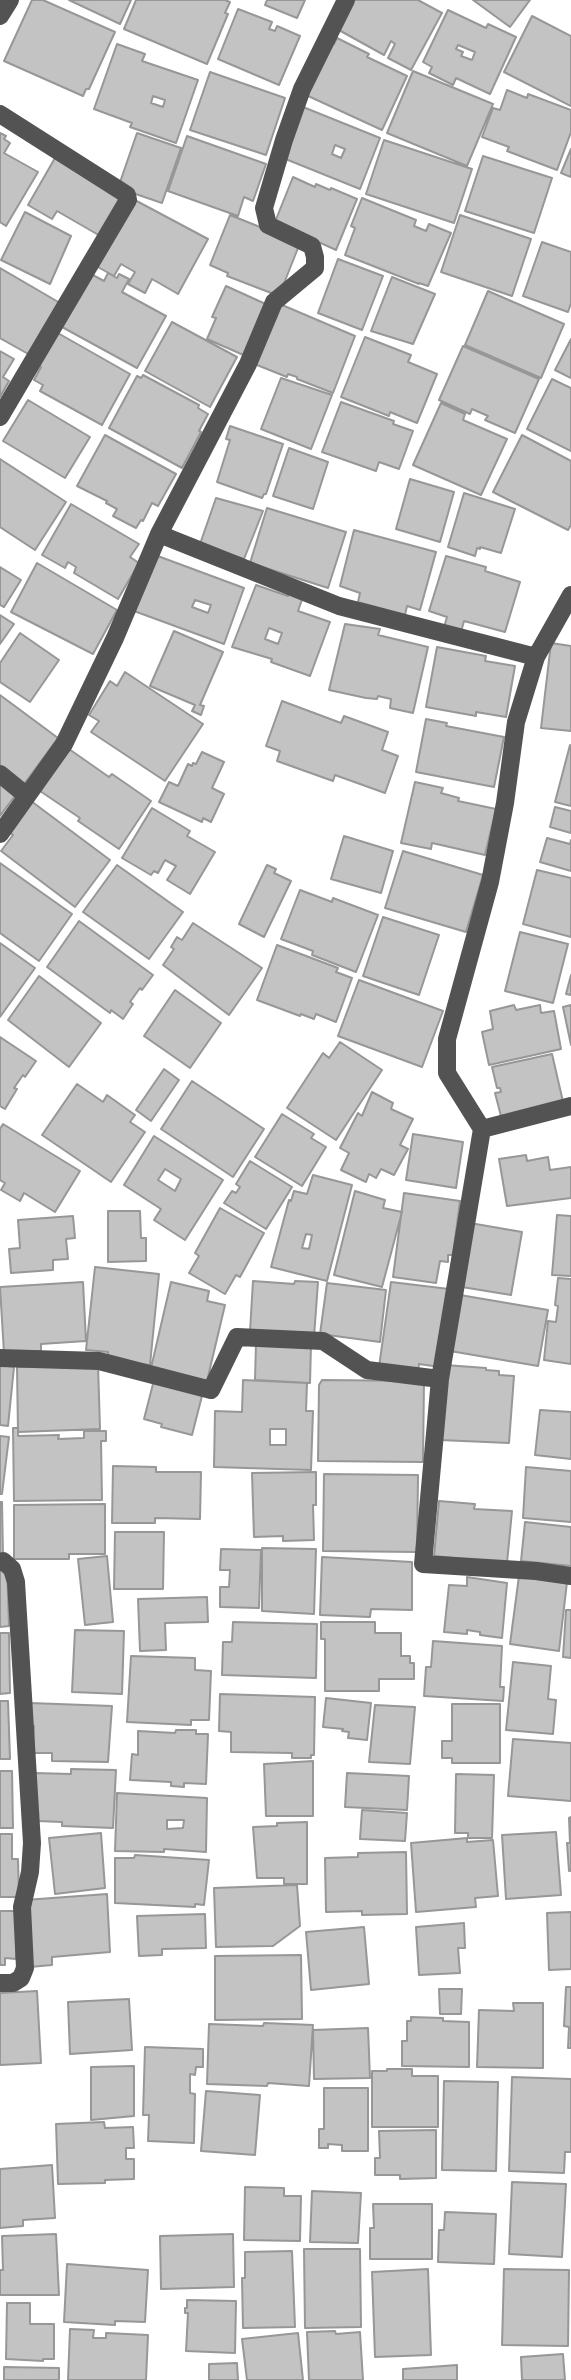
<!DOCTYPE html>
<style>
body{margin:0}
canvas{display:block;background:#fff}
</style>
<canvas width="571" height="2380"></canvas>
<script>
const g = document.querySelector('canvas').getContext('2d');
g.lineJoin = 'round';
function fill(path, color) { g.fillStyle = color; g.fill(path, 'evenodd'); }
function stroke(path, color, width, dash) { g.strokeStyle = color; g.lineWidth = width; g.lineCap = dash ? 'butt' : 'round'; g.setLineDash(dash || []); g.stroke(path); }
const building = new Path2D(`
 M 32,0 L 43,0 L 115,32 L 89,89 L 86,89 L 83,96 L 4,61 Z
 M 69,0 L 131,0 L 120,24 Z
 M 136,0 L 225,0 L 230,2 L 225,13 L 228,14 L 207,64 L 124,29 Z
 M 267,0 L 305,0 L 297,18 L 265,5 Z
 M 353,0 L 418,0 L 442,13 L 411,70 L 388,58 L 395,44 L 391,41 L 384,55 L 337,29 Z
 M 473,0 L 530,0 L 510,27 Z
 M 238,9 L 272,22 L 269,29 L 275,31 L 277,26 L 300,36 L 279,85 L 218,59 Z
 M 448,10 L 486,28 L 488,24 L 516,37 L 490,94 L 456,78 L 453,85 L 429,73 L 432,67 L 423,62 ZM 458,45 L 475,52 L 472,60 L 461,56 L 463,52 L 456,49 Z
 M 532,16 L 571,36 L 571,106 L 504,72 Z
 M 337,38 L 369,54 L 367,57 L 407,76 L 382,130 L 306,95 L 330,42 L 334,44 Z
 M 117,44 L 145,54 L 142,61 L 198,80 L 176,143 L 130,127 L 132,123 L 94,109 ZM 153,96 L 165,100 L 163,107 L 151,103 Z
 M 413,71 L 493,104 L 467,166 L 387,133 Z
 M 210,72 L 285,98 L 266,155 L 190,130 Z
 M 507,90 L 527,98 L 528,94 L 571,110 L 571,132 L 557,170 L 507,151 L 509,147 L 482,137 L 493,108 L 500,110 Z
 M 303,107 L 380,138 L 360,189 L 283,158 ZM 335,145 L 345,149 L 341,158 L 332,154 Z
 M 0,133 L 6,136 L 4,139 L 10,143 L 4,153 L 38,172 L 6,226 L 0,222 Z
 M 137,133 L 181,148 L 162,203 L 118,188 Z
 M 187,136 L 266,164 L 253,201 L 244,197 L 238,216 L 168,191 Z
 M 384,140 L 472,169 L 454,223 L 366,194 Z
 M 571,149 L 571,177 L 561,173 Z
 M 483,156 L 552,178 L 534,233 L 465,211 Z
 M 55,158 L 124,199 L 102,237 L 57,211 L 52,219 L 28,205 Z
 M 293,177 L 315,187 L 316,184 L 330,190 L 331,188 L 357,199 L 336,250 L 275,222 Z
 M 131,198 L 208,239 L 178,294 L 152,279 L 145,293 L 128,284 L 135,272 L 121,264 L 114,276 L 96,266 Z
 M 362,198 L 416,220 L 414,226 L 426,231 L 429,224 L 451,233 L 428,286 L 419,283 L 419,284 L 345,255 L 355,228 L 351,226 Z
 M 25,212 L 71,236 L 50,284 L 1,260 Z
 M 230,215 L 300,243 L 279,296 L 227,276 L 228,273 L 210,265 Z
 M 460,215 L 531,239 L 512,296 L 441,272 Z
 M 542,242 L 571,252 L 571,303 L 568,312 L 523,296 Z
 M 338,259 L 383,276 L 362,330 L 318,313 Z
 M 0,268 L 60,303 L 30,355 L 0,338 Z
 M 108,273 L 117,278 L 119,274 L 129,279 L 122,292 L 166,316 L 137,368 L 62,327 L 91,274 L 104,281 Z
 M 392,277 L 435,294 L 413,344 L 371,331 Z
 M 226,286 L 270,306 L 248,357 L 207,339 L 216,318 L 212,317 Z
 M 488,291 L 564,324 L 541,378 L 465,345 Z
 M 275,302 L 355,336 L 333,393 L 297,379 L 297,377 L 288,374 L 287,377 L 252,363 Z
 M 172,322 L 237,357 L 210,407 L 145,371 Z
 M 56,332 L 130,374 L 102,425 L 40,391 L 43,385 L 34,380 L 41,367 L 38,365 Z
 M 365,337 L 411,355 L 408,362 L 437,374 L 417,423 L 390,412 L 389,416 L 341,397 Z
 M 571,339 L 571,378 L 555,370 Z
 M 463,346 L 539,379 L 515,433 L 485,420 L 488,416 L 472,409 L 470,414 L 439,400 Z
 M 0,351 L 14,359 L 3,377 L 9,381 L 0,397 Z
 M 143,375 L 199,405 L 198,408 L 208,414 L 199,431 L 201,432 L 182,468 L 109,428 L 137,376 L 141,378 Z
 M 281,378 L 332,395 L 311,449 L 261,429 Z
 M 552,379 L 571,388 L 571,451 L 527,429 Z
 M 28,400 L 90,437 L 65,478 L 3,441 Z
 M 341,402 L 394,421 L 393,424 L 413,431 L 399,469 L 379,462 L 376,471 L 322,452 Z
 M 441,403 L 465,414 L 463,420 L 507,439 L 481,495 L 413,465 Z
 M 230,426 L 283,444 L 266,494 L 264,494 L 262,498 L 217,482 L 230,440 L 226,439 Z
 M 105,435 L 176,474 L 158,506 L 152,503 L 143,521 L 141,520 L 136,528 L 113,516 L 117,509 L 106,503 L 107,501 L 77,486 Z
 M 522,435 L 571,461 L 571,525 L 568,530 L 493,492 Z
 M 289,448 L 328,462 L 313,509 L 273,496 Z
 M 0,459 L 66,502 L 35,550 L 0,527 Z
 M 410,479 L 454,492 L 440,542 L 396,529 Z
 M 464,493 L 515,509 L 501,553 L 480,547 L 480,549 L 477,548 L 475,556 L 448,547 Z
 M 216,498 L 263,511 L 244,559 L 200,544 Z
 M 71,504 L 139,544 L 130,557 L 139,563 L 118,599 L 74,573 L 76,567 L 68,562 L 65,568 L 42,555 Z
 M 267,508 L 346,532 L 328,588 L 250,563 Z
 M 354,530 L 436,552 L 420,610 L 407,606 L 405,615 L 358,602 L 360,593 L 340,586 Z
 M 155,555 L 244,588 L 224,644 L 134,611 ZM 195,600 L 211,605 L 208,613 L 192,607 Z
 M 446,556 L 486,567 L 485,571 L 520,582 L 505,632 L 464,621 L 461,632 L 444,627 L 447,617 L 429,611 Z
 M 37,563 L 117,610 L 93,654 L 11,612 Z
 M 0,567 L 21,580 L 4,607 L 0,605 Z
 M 256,585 L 288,596 L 290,589 L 304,594 L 298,611 L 330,622 L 310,676 L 271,662 L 272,659 L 232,647 ZM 269,628 L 282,633 L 278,644 L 265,639 Z
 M 0,615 L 14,624 L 0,644 Z
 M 345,624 L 380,629 L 378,635 L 428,647 L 413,713 L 390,708 L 391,699 L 378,696 L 377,699 L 366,698 L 329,690 Z
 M 174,631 L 223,652 L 200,705 L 204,706 L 201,715 L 192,711 L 195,705 L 150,686 Z
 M 20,633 L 59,660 L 30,702 L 0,682 L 0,663 Z
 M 551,643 L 571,646 L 571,731 L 541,728 Z
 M 437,647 L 486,656 L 485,661 L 515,666 L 506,717 L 476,712 L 476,716 L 426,707 Z
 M 125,672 L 203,724 L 165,781 L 91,732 L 99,721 L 89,715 L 110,681 L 117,686 Z
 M 0,695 L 58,738 L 22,787 L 0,770 Z
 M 282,701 L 341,723 L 344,716 L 388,732 L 382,750 L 398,756 L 385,793 L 335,775 L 333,781 L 277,761 L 280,751 L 266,746 Z
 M 426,719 L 447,723 L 446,726 L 504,737 L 494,787 L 416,772 Z
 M 570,745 L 571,746 L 571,806 L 555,802 Z
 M 69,749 L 109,777 L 112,774 L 151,801 L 119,849 L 78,821 L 80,818 L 40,791 Z
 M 202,752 L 224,762 L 212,788 L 224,794 L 211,822 L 203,818 L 202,822 L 159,802 L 169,782 L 178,786 L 188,764 L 192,766 L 193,763 L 196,764 Z
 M 0,778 L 18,792 L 0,816 Z
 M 415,782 L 443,788 L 441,793 L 459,798 L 458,801 L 496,809 L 485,855 L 432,843 L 431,849 L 401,843 Z
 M 31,801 L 110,860 L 75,907 L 1,851 L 13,835 L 8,831 Z
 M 555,807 L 571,811 L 571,833 L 550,827 Z
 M 152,808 L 190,831 L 187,836 L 215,852 L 190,894 L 167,880 L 176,866 L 165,860 L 158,873 L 154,871 L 151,875 L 122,858 Z
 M 344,836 L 393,851 L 381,893 L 331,879 Z
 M 547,838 L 570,844 L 571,840 L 571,871 L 540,862 Z
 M 403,851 L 483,875 L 466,932 L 385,908 Z
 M 0,863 L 72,914 L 39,961 L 0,933 Z
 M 117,865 L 183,912 L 149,959 L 83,912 Z
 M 267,865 L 276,869 L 274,873 L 291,881 L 264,937 L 239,924 Z
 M 537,870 L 571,878 L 571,937 L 523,924 Z
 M 300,890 L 332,902 L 333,898 L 378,915 L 356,972 L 312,955 L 313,951 L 281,939 Z
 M 383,917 L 439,935 L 419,995 L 363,976 Z
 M 79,921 L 153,975 L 142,990 L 140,988 L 130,1002 L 133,1004 L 123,1019 L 111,1010 L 110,1013 L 47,967 Z
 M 193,923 L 262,968 L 229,1015 L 163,965 L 174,949 L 171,947 L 177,937 L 182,940 Z
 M 520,932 L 568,944 L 553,1003 L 505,991 Z
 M 0,943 L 35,968 L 0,1017 Z
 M 277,945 L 338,968 L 336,972 L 352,978 L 336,1022 L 316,1014 L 314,1019 L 301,1014 L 300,1016 L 257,1000 Z
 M 571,975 L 571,995 L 566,994 Z
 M 39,976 L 101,1023 L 69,1067 L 8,1020 Z
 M 359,980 L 443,1011 L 422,1067 L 338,1036 Z
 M 175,990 L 221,1023 L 190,1068 L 144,1036 Z
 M 514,1005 L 516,1010 L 540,1005 L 541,1013 L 554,1011 L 561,1049 L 489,1065 L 482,1032 L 493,1029 L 490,1011 Z
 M 571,1005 L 571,1045 L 563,1007 Z
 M 0,1037 L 36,1061 L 25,1077 L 23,1075 L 14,1088 L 17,1089 L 5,1109 L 0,1106 Z
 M 340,1042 L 382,1070 L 336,1140 L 287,1108 L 323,1053 L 329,1058 Z
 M 552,1054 L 564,1106 L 502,1120 L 495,1093 L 501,1092 L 500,1088 L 497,1088 L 492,1067 Z
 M 164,1069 L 179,1080 L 151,1121 L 136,1110 Z
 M 192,1081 L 264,1129 L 233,1177 L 161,1129 Z
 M 77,1084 L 103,1102 L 107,1095 L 135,1115 L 130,1122 L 145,1132 L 111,1182 L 42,1135 Z
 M 372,1092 L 393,1103 L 391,1109 L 413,1119 L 400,1145 L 408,1149 L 394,1175 L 381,1169 L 376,1178 L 369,1174 L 366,1182 L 341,1170 L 349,1153 L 340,1148 L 358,1113 L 362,1116 Z
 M 282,1114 L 314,1134 L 311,1138 L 326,1147 L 302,1186 L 255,1157 Z
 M 3,1124 L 80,1171 L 55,1212 L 24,1193 L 20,1201 L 1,1190 L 5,1183 L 0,1180 L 0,1129 Z
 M 413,1134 L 463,1142 L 456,1188 L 406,1180 Z
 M 154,1136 L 223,1180 L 185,1240 L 154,1220 L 161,1209 L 124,1185 ZM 165,1169 L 181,1179 L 175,1191 L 158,1180 Z
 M 526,1155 L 527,1161 L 548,1157 L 550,1170 L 571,1167 L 571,1198 L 507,1206 L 499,1159 Z
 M 250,1161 L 292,1187 L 266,1229 L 224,1203 L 232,1191 L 236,1193 L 240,1187 L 236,1184 Z
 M 313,1175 L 352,1185 L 327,1281 L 271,1267 L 289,1200 L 291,1201 L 294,1191 L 307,1194 ZM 306,1234 L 312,1235 L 309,1249 L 302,1248 Z
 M 355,1191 L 385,1200 L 383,1208 L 402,1212 L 382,1287 L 334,1275 Z
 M 404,1193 L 460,1201 L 453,1255 L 448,1255 L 448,1262 L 440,1261 L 436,1283 L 393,1277 Z
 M 220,1208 L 264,1233 L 240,1277 L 236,1275 L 225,1294 L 189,1273 L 199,1256 L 195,1253 Z
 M 108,1211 L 140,1211 L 141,1238 L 146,1238 L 146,1261 L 108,1262 Z
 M 557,1215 L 571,1216 L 571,1276 L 552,1275 Z
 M 73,1216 L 75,1238 L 66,1239 L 68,1259 L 53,1260 L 53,1270 L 11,1273 L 9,1249 L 20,1248 L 18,1220 Z
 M 470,1223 L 522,1232 L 511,1295 L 462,1287 Z
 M 95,1267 L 159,1274 L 150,1365 L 107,1361 L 108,1352 L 86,1350 Z
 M 558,1278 L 571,1279 L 571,1364 L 544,1360 L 548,1321 L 556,1322 L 558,1306 L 555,1305 Z
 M 253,1281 L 294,1284 L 295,1281 L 318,1282 L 314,1337 L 250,1332 Z
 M 83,1282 L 86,1341 L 41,1344 L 41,1351 L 4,1353 L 0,1287 Z
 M 171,1282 L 209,1291 L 207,1301 L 225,1305 L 207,1381 L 151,1368 Z
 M 391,1282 L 449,1289 L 440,1367 L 419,1364 L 418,1372 L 379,1367 Z
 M 327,1283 L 386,1290 L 380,1342 L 320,1334 Z
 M 460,1295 L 548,1310 L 538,1366 L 450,1351 Z
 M 256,1343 L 311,1345 L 310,1383 L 255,1380 Z
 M 0,1365 L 14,1367 L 8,1426 L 0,1425 Z
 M 98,1365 L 100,1429 L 18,1432 L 17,1367 Z
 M 445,1365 L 486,1368 L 486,1370 L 499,1371 L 499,1375 L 514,1376 L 509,1443 L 440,1440 Z
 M 154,1380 L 203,1392 L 192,1435 L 161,1427 L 162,1424 L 144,1419 Z
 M 243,1380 L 307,1383 L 306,1411 L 313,1411 L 311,1470 L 214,1467 L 215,1411 L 242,1412 ZM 270,1429 L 286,1429 L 286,1445 L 270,1445 Z
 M 322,1380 L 424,1381 L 423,1462 L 318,1461 L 319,1385 Z
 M 540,1410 L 571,1412 L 571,1459 L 535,1455 Z
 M 13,1428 L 18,1428 L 18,1436 L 59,1435 L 58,1439 L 84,1438 L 84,1431 L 106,1431 L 106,1441 L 101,1441 L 102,1500 L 14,1501 Z
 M 0,1436 L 9,1437 L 2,1494 L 0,1494 Z
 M 113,1466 L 156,1467 L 156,1472 L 201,1472 L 200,1519 L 155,1518 L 155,1523 L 112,1523 Z
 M 526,1467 L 571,1471 L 571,1522 L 523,1518 Z
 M 316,1472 L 316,1505 L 313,1505 L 314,1540 L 283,1541 L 283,1536 L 254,1537 L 252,1473 Z
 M 324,1474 L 418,1475 L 417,1552 L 323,1551 Z
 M 439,1501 L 475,1504 L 474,1509 L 512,1511 L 507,1563 L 434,1556 Z
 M 0,1502 L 2,1502 L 3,1557 L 0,1557 Z
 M 105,1504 L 105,1554 L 69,1554 L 69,1559 L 14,1559 L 14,1505 Z
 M 525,1522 L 571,1527 L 571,1566 L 521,1561 Z
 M 115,1532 L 164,1532 L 163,1589 L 114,1589 Z
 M 262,1548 L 316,1549 L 314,1614 L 262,1611 Z
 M 221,1549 L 261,1550 L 259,1608 L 220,1607 L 220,1587 L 229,1587 L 230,1570 L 220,1570 Z
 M 107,1556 L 113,1622 L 85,1625 L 78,1559 Z
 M 322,1557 L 412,1562 L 412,1610 L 371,1609 L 370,1617 L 320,1615 Z
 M 0,1567 L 7,1567 L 9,1626 L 0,1627 Z
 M 519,1576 L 567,1582 L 559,1651 L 510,1644 Z
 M 467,1577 L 507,1583 L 502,1638 L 480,1635 L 480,1632 L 467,1630 L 467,1634 L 444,1632 L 449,1585 L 467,1586 Z
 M 207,1597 L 208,1622 L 165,1623 L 166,1650 L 140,1651 L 138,1599 Z
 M 566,1610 L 571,1610 L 571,1658 L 563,1657 Z
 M 233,1622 L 317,1624 L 316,1678 L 222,1675 L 223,1642 L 232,1642 Z
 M 321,1622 L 375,1622 L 375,1633 L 401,1633 L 401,1656 L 410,1656 L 410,1663 L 414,1663 L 414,1679 L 379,1679 L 379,1691 L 325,1691 L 325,1639 L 321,1639 Z
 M 75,1630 L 124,1631 L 122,1694 L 72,1692 Z
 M 0,1633 L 9,1633 L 10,1693 L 0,1694 Z
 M 433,1641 L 502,1646 L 500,1687 L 504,1687 L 503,1701 L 424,1696 L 426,1667 L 431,1667 Z
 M 131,1656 L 195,1658 L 195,1670 L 211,1671 L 209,1720 L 191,1720 L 191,1725 L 127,1722 Z
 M 513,1662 L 551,1666 L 548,1699 L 556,1700 L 553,1734 L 506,1730 Z
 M 220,1694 L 315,1697 L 314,1755 L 311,1755 L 311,1758 L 292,1758 L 292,1753 L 231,1752 L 231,1732 L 219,1731 Z
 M 326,1698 L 371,1703 L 367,1740 L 348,1738 L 349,1732 L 342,1731 L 343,1729 L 323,1727 Z
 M 0,1701 L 8,1701 L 10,1759 L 0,1759 Z
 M 30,1703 L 112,1706 L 108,1762 L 52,1761 L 52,1753 L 33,1753 L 34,1726 L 29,1726 Z
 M 452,1704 L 500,1704 L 500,1763 L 452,1763 L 452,1758 L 442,1758 L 442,1741 L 452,1741 Z
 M 375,1705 L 415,1707 L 410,1764 L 369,1762 Z
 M 176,1730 L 196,1730 L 196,1734 L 208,1734 L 206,1784 L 184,1783 L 184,1787 L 171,1786 L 171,1782 L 130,1780 L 132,1754 L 138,1755 L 138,1731 L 175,1733 Z
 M 513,1739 L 571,1743 L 571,1801 L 508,1796 Z
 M 313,1761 L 313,1816 L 266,1816 L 264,1764 Z
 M 71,1769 L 116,1770 L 113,1828 L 62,1826 L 62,1822 L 37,1821 L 34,1773 L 71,1774 Z
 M 0,1771 L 12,1771 L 13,1828 L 0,1828 Z
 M 347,1773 L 409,1776 L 407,1810 L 345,1807 Z
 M 456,1774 L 494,1775 L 492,1838 L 468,1838 L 468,1833 L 455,1833 Z
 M 117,1793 L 207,1798 L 206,1852 L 164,1849 L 164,1852 L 115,1851 ZM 167,1820 L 184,1820 L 183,1828 L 167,1829 Z
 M 362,1810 L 407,1813 L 405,1841 L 360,1839 Z
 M 571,1817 L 571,1871 L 569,1871 L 567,1843 L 570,1843 L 569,1818 Z
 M 307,1822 L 307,1884 L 284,1884 L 284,1878 L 257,1878 L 253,1827 L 277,1826 L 277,1823 Z
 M 556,1832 L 561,1895 L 506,1899 L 502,1835 Z
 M 101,1833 L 105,1888 L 55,1894 L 49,1838 Z
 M 0,1834 L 12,1834 L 12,1859 L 18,1859 L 19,1897 L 0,1897 Z
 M 467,1838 L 467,1842 L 493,1840 L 498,1896 L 475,1898 L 476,1907 L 416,1912 L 411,1843 Z
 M 406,1852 L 407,1914 L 362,1915 L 362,1911 L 326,1912 L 325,1858 L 358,1857 L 358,1853 Z
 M 135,1855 L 209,1860 L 204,1905 L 195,1904 L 195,1907 L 115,1903 L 115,1858 L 134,1858 Z
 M 297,1885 L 300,1926 L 273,1946 L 216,1947 L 214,1888 Z
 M 107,1894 L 110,1952 L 52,1957 L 52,1965 L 30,1967 L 25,1900 Z
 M 0,1911 L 17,1911 L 16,1959 L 5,1958 L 5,1965 L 0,1965 Z
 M 571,1912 L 571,1969 L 549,1970 L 547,1913 Z
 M 205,1914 L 206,1948 L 162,1949 L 162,1955 L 139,1956 L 137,1916 Z
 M 464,1923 L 465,1948 L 458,1948 L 460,1973 L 419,1975 L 416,1927 Z
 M 364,1927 L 369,1984 L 311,1990 L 306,1932 Z
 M 301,1955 L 302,2019 L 215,2020 L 215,1956 Z
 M 566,1987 L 571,1987 L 571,2048 L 568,2048 L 569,2027 L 564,2026 Z
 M 439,1989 L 462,1989 L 461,2014 L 440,2014 Z
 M 37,1991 L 41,2063 L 0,2065 L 0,1993 Z
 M 129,1999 L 132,2050 L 70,2054 L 68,2002 Z
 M 513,2003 L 543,2003 L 543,2068 L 477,2067 L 479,2010 L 514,2011 Z
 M 411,2017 L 443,2018 L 443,2021 L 469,2022 L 469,2067 L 402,2066 L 402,2041 L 407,2041 L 407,2021 L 411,2021 Z
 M 264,2023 L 313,2025 L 309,2086 L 268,2083 L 267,2086 L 207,2084 L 209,2024 L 263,2026 Z
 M 368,2028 L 370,2078 L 314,2079 L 313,2030 Z
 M 145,2047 L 203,2049 L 203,2067 L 196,2067 L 195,2075 L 190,2074 L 190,2093 L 195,2094 L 194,2143 L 148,2141 L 149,2115 L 143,2115 Z
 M 134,2066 L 134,2116 L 91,2120 L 91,2067 Z
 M 387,2069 L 412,2069 L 412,2076 L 438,2076 L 438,2127 L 372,2127 L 372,2071 L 387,2071 Z
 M 512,2077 L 571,2079 L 571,2152 L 565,2152 L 564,2173 L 509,2171 Z
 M 444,2081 L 498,2082 L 496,2171 L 442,2170 Z
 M 324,2088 L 368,2088 L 368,2151 L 342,2151 L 342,2145 L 328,2144 L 328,2148 L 319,2148 L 319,2129 L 324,2129 Z
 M 206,2091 L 260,2095 L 255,2155 L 201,2151 Z
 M 104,2122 L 105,2128 L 133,2127 L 134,2148 L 126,2148 L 126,2159 L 134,2159 L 134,2179 L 105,2180 L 105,2183 L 58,2184 L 56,2124 Z
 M 436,2130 L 436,2178 L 400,2179 L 400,2175 L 375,2175 L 375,2158 L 380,2158 L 379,2131 Z
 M 52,2165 L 55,2218 L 23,2220 L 23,2226 L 0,2228 L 0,2169 Z
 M 512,2182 L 566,2184 L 562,2257 L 509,2254 Z
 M 245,2187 L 284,2188 L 284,2196 L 301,2196 L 300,2241 L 244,2240 Z
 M 312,2191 L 361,2193 L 358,2243 L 310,2242 Z
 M 373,2204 L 432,2204 L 432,2259 L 370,2259 L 370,2228 L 374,2228 Z
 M 445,2212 L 496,2214 L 494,2264 L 438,2262 L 439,2230 L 444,2230 Z
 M 56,2234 L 59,2295 L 0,2295 L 0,2270 L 3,2270 L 2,2236 Z
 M 233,2234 L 234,2287 L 161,2289 L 160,2236 Z
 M 304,2249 L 360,2249 L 361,2327 L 305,2328 Z
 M 292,2251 L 295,2327 L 243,2328 L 242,2278 L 245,2278 L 245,2252 Z
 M 67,2264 L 148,2270 L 145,2322 L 115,2321 L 115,2325 L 64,2322 Z
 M 428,2269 L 431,2355 L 375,2357 L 372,2272 Z
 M 504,2269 L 569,2270 L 568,2346 L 502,2345 Z
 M 187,2300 L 236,2301 L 235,2353 L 186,2351 L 188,2313 L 185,2313 L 185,2308 L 187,2308 Z
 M 7,2303 L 30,2303 L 30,2324 L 54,2324 L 54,2359 L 43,2359 L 43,2361 L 6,2359 Z
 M 70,2329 L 94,2330 L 93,2338 L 106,2338 L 106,2333 L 148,2335 L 146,2380 L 68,2380 Z
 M 335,2331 L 336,2334 L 360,2332 L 363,2380 L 309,2380 L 307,2332 Z
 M 298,2333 L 303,2380 L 247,2380 L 242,2339 Z
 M 563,2354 L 565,2380 L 522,2380 L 521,2357 Z
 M 237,2363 L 238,2380 L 209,2380 L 209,2364 Z
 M 457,2365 L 457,2380 L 403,2380 L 403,2369 Z
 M 4,2367 L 59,2368 L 59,2380 L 4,2380 Z`);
const minor = new Path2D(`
 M 0,16 L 10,0
 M 0,114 L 121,191 L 127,195 L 128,200 L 0,417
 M 159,534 L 339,606 L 536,657
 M 571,595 L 536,657 L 516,722 L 505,803 L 490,882 L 447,1039 L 447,1073 L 482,1129 L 440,1379 L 423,1564 L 536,1571 L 571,1576
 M 0,774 L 27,796
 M 0,834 L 64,744 L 115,638 L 159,534 L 248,364 L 274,302 L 315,268 L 315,257 L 312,246 L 268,225 L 264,208 L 284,140 L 302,89 L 346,0
 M 482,1129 L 571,1106
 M 0,1358 L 99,1361 L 211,1390 L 237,1337 L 323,1341 L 367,1370 L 440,1379
 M 0,1562 L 3,1561 L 12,1569 L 16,1582 L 32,1843 L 30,1872 L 22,1907 L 25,1968 L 21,1978 L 13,1983 L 0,1983`);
fill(building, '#c3c3c3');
stroke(building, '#979797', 2);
stroke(minor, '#535353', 18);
</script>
